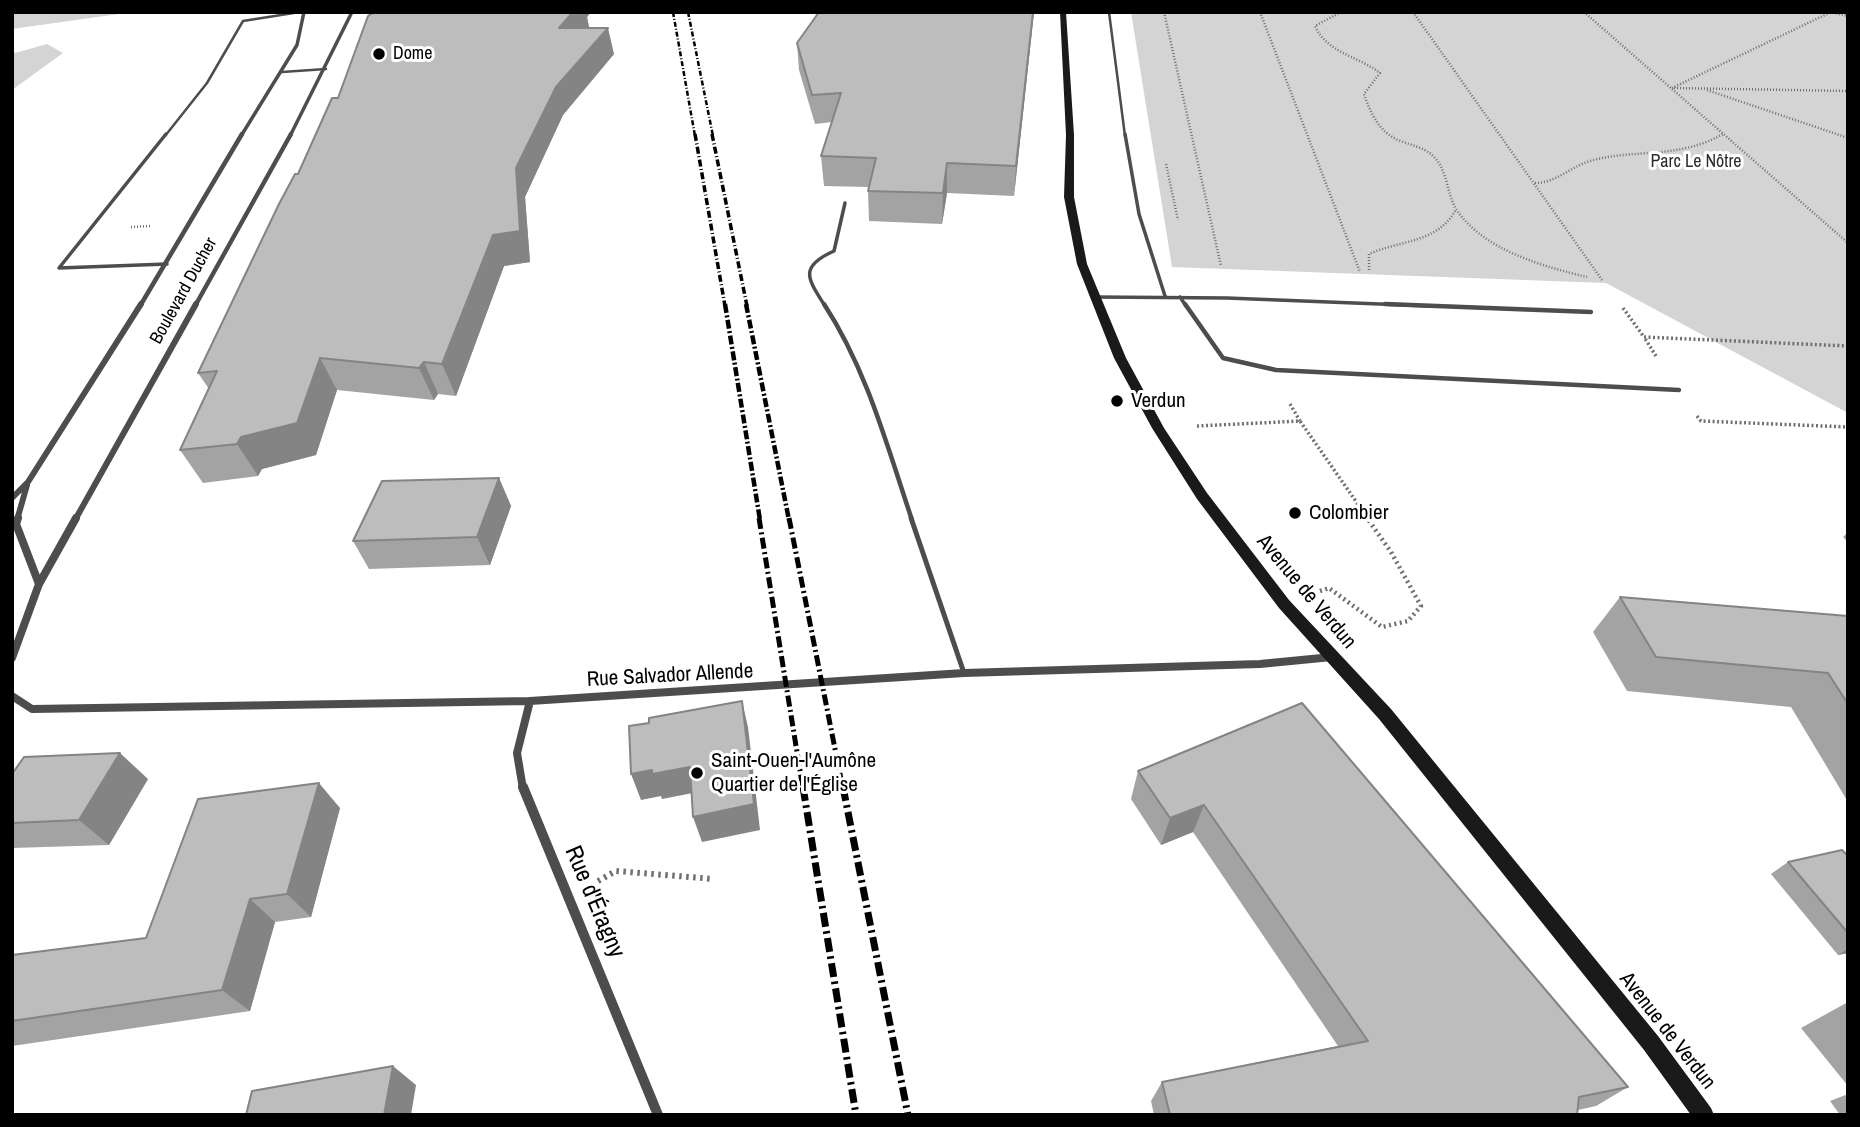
<!DOCTYPE html>
<meta charset="utf-8">
<style>
body{margin:0}
#map{position:relative;width:1860px;height:1127px;overflow:hidden;background:#fff;font-family:"Archivo Narrow",sans-serif}
canvas{display:block}
.frame{position:absolute;inset:0;border:14px solid #000;pointer-events:none}
</style>
<div id="map">
<canvas width="1860" height="1127"></canvas>
<div class="frame"></div>
</div>
<script>
const g = document.querySelector('canvas').getContext('2d');
g.lineJoin = 'round';
function fill(path, color) { g.fillStyle = color; g.fill(path, 'evenodd'); }
function stroke(path, color, width, dash) { g.strokeStyle = color; g.lineWidth = width; g.lineCap = dash ? 'butt' : 'round'; g.setLineDash(dash || []); g.stroke(path); }
function label(font, color, halo, rows, align = 'center') {
  g.font = font + ' "Archivo Narrow",sans-serif'; g.lineWidth = 6; g.setLineDash([]); g.textBaseline = 'middle'; g.strokeStyle = halo; g.fillStyle = color; for (const [text, x, y, turn = 0] of rows) {
    g.save(); g.translate(x, y); g.rotate((+turn || 0) * Math.PI / 180); g.textAlign = isNaN(turn) ? turn : align; if (halo) g.strokeText(text, 0, 0); g.fillText(text, 0, 0); g.restore();
  }
}
const green = new Path2D(`
 M 12,12 L 133,12 L 12,29 Z
 M 1131,12 L 1848,12 L 1848,413 L 1606,283 L 1172,267 Z
 M 47,44 L 63,53 L 12,90 L 12,49 L 15,53 Z`);
const pathFar3 = new Path2D(`
 M 1164,12 L 1221,266
 M 1260,12 L 1360,272
 M 1341,12 L 1315,26 C 1327,53 1358,56 1380,73 L 1364,94 C 1370,112 1379,132 1398,140 C 1410,145 1423,147 1432,155 C 1448,169 1446,192 1456,209 C 1483,250 1542,266 1587,277
 M 1413,12 L 1602,280
 M 1584,12 L 1848,243
 M 1830,12 L 1848,16
 M 1672,88 L 1831,12
 M 1674,88 L 1848,91
 M 1707,90 L 1848,138
 M 1166,164 L 1178,220
 M 1535,183 C 1556,183 1570,167 1590,161 C 1635,148 1677,160 1723,134
 M 131,227 L 151,226
 M 1369,270 L 1369,254 C 1400,240 1439,243 1456,209`);
const pathFar2 = new Path2D(`
 M 1623,308 L 1644,337
 M 1656,356 L 1644,337 L 1848,346
 M 1290,404 L 1300,421
 M 1697,416 L 1701,421 L 1848,427
 M 1197,426 L 1300,421 L 1369,520`);
const pathFar1 = new Path2D(`
 M 1320,591 L 1329,588 L 1382,627 L 1408,621 L 1421,606 L 1391,552 L 1367,518`);
const path = new Path2D(`
 M 598,881 L 616,871 L 714,879`);
const serviceFar3 = new Path2D(`
 M 1109,12 L 1125,136
 M 282,72 L 326,69
 M 165,136 L 207,83 L 243,21 L 300,12`);
const serviceFar2 = new Path2D(`
 M 1125,134 L 1139,214 L 1165,296
 M 59,268 L 166,134
 M 59,268 L 167,264
 M 1096,297 L 1227,298 L 1430,306
 M 1180,297 L 1186,306
 M 825,306 C 808,279 798,267 834,251 L 845,203`);
const serviceFar1 = new Path2D(`
 M 824,304 C 867,370 887,446 912,520
 M 1185,304 L 1223,358 L 1276,370 L 1679,390
 M 1385,304 L 1591,312`);
const service = new Path2D(`
 M 911,518 L 964,673`);
const minorFar4 = new Path2D(`
 M 241,136 L 297,45 L 304,12
 M 290,136 L 352,12`);
const minorFar3 = new Path2D(`
 M 140,306 L 242,134
 M 195,306 L 291,134`);
const minorFar2 = new Path2D(`
 M 12,498 L 28,482 L 141,304
 M 17,520 L 27,485
 M 75,520 L 196,304`);
const minorFar1 = new Path2D(`
 M 18,518 L 16,524 L 39,584
 M 12,658 L 39,584 L 76,518
 M 12,696 L 32,709 L 530,701 L 964,673 L 1260,664 L 1332,657
 M 523,789 L 517,753 L 530,701`);
const minor = new Path2D(`
 M 523,787 L 658,1115`);
const secondary = new Path2D(`
 M 1060,12 L 1066,12 L 1074,135 L 1074,197 L 1087,264 L 1126,358 L 1164,428 L 1207,493 L 1289,600 L 1391,709 L 1658,1036 L 1711,1108 L 1714,1115 L 1691,1115 L 1644,1050 L 1379,719 L 1279,608 L 1197,499 L 1152,428 L 1114,358 L 1077,264 L 1064,197 L 1066,135 Z`);
const railFar4 = new Path2D(`
 M 673,12 L 695,136
 M 688,12 L 713,136`);
const railFar3 = new Path2D(`
 M 695,134 L 725,306
 M 712,134 L 747,306`);
const railFar2 = new Path2D(`
 M 725,304 L 760,520
 M 746,304 L 789,520`);
const railFar1 = new Path2D(`
 M 759,518 L 803,789
 M 789,518 L 843,789`);
const rail = new Path2D(`
 M 803,787 L 856,1115
 M 843,787 L 908,1115`);
const wall = new Path2D(`
 M 374,12 L 591,12 L 587,17 L 589,27 L 588,28 L 614,54 L 563,115 L 525,197 L 530,262 L 504,266 L 456,396 L 438,394 L 434,400 L 337,390 L 316,455 L 262,469 L 258,476 L 203,483 L 180,450 L 209,389 L 198,373 L 338,98 Z
 M 1034,12 L 1014,196 L 947,193 L 942,224 L 869,221 L 868,191 L 869,187 L 824,186 L 821,156 L 832,122 L 815,124 L 799,70 L 797,43 Z
 M 499,478 L 511,506 L 490,565 L 369,569 L 353,541 Z
 M 1848,532 L 1848,542 L 1843,537 Z
 M 1620,597 L 1848,616 L 1848,802 L 1791,707 L 1627,691 L 1593,632 Z
 M 1302,703 L 1628,1087 L 1596,1106 L 1578,1110 L 1577,1115 L 1154,1115 L 1151,1101 L 1162,1082 L 1338,1046 L 1193,832 L 1161,845 L 1131,799 L 1138,771 Z
 M 12,774 L 148,779 L 109,845 L 12,848 Z
 M 340,808 L 311,917 L 275,922 L 250,1011 L 12,1046 L 12,955 L 146,938 Z
 M 1848,856 L 1848,953 L 1838,955 L 1771,874 L 1788,862 Z
 M 1848,1002 L 1848,1086 L 1801,1028 Z
 M 1848,1094 L 1848,1115 L 1840,1115 L 1830,1101 Z`);
const shadedWall = new Path2D(`
 M 573,12 L 591,12 L 587,17 L 589,27 L 566,54 L 559,28 Z
 M 1033,12 L 1034,12 L 1014,196 L 1016,166 Z
 M 608,28 L 614,54 L 563,115 L 525,197 L 530,262 L 504,266 L 456,396 L 442,364 L 516,168 L 556,87 Z
 M 947,163 L 947,193 L 942,224 L 943,193 Z
 M 320,358 L 337,390 L 316,455 L 262,469 L 258,476 L 237,444 L 241,437 Z
 M 424,362 L 438,394 L 434,400 L 419,368 Z
 M 499,478 L 511,506 L 490,565 L 477,537 Z
 M 742,701 L 748,727 L 760,830 L 702,842 L 693,817 Z
 M 120,753 L 148,779 L 109,845 L 79,820 Z
 M 690,767 L 698,792 L 662,799 L 661,796 L 641,800 L 631,774 L 652,770 Z
 M 319,783 L 340,808 L 311,917 L 287,894 Z
 M 1204,805 L 1193,832 L 1161,845 L 1170,818 Z
 M 250,899 L 275,922 L 250,1011 L 222,990 Z
 M 1848,949 L 1848,953 L 1838,955 Z
 M 393,1066 L 416,1085 L 411,1115 L 384,1115 Z`);
const building = new Path2D(`
 M 374,12 L 573,12 L 559,28 L 608,28 L 556,87 L 516,168 L 520,231 L 493,235 L 442,364 L 424,362 L 419,368 L 320,358 L 297,423 L 241,437 L 237,444 L 180,450 L 217,371 L 198,373 L 279,204 L 295,174 L 298,174 L 332,98 L 338,98 L 368,16 Z
 M 819,12 L 1033,12 L 1016,166 L 947,163 L 943,193 L 868,191 L 876,158 L 821,156 L 841,93 L 812,95 L 797,43 Z
 M 499,478 L 477,537 L 353,541 L 382,481 Z
 M 1620,597 L 1848,616 L 1848,704 L 1828,673 L 1656,657 Z
 M 742,701 L 754,804 L 693,817 L 690,767 L 652,774 L 652,770 L 631,774 L 629,726 L 649,723 L 649,718 Z
 M 1302,703 L 1628,1087 L 1579,1097 L 1577,1115 L 1170,1115 L 1162,1082 L 1368,1041 L 1204,805 L 1170,818 L 1138,771 Z
 M 120,753 L 79,820 L 12,823 L 12,774 L 24,757 Z
 M 319,783 L 287,894 L 250,899 L 222,990 L 12,1021 L 12,955 L 146,938 L 198,799 Z
 M 1842,850 L 1848,856 L 1848,933 L 1788,862 Z
 M 393,1066 L 384,1115 L 246,1115 L 252,1091 Z`);
const markers = [
 [379,54,7,"#000"],
 [1117,401,7,"#000"],
 [1295,513,7,"#000"],
 [697,773,7,"#000"]
];
const farPoinames = [
 ["Dome",393,54]
];
const farParknames = [
 ["Parc Le Nôtre",1696,162]
];
const farStreetnames = [
 ["Boulevard Ducher",184,291,-61]
];
const poiNames = [
 ["Verdun",1131,401],
 ["Colombier",1309,513],
 ["Saint-Ouen-l'Aumône",711,761],
 ["Quartier de l'Église",711,785]
];
const streetNames = [
 ["Avenue de Verdun",1306,592,50],
 ["Rue Salvador Allende",670,676,-3],
 ["Avenue de Verdun",1667,1031,52]
];
const nearStreetnames = [
 ["Rue d'Éragny",594,902,67]
];
fill(green, '#d4d4d4');
stroke(pathFar3, '#6f6f6f', 2.5, [1, 2]);
stroke(pathFar2, '#6f6f6f', 3.5, [2, 2.5]);
stroke(pathFar1, '#6f6f6f', 4.5, [2, 3.5]);
stroke(path, '#6f6f6f', 6, [2.5, 4.5]);
stroke(serviceFar3, '#4d4d4d', 2.5);
stroke(serviceFar2, '#4d4d4d', 3.5);
stroke(serviceFar1, '#4d4d4d', 4.5);
stroke(service, '#4d4d4d', 5);
stroke(minorFar4, '#4d4d4d', 3.5);
stroke(minorFar3, '#4d4d4d', 4.5);
stroke(minorFar2, '#4d4d4d', 6);
stroke(minorFar1, '#4d4d4d', 8);
stroke(minor, '#4d4d4d', 10);
fill(secondary, '#1a1a1a');
stroke(railFar4, '#000', 2.5, [5, 2, 1, 2]);
stroke(railFar3, '#000', 3.5, [7, 2.5, 1, 2.5]);
stroke(railFar2, '#000', 4.5, [9, 2.5, 2, 2.5]);
stroke(railFar1, '#000', 5, [11, 3.5, 2, 3.5]);
stroke(rail, '#000', 7, [14, 4.5, 2.5, 4.5]);
fill(wall, '#a3a3a3');
fill(shadedWall, '#848484');
fill(building, '#bdbdbd');
stroke(building, '#848484', 2);
for (const [x, y, r, color] of markers) { const dot = new Path2D(); dot.arc(x, y, r, 0, 2 * Math.PI); g.fillStyle = color; g.fill(dot); stroke(dot, '#fff', 2.5); }
label('18px', '#000', '#fff', farPoinames, 'left');
label('18px', '#2b2b2b', '#fff', farParknames);
label('18px', '#000', '#fff', farStreetnames);
label('21px', '#000', '#fff', poiNames, 'left');
label('21px', '#000', '#fff', streetNames);
label('24px', '#000', '#fff', nearStreetnames);
</script>
